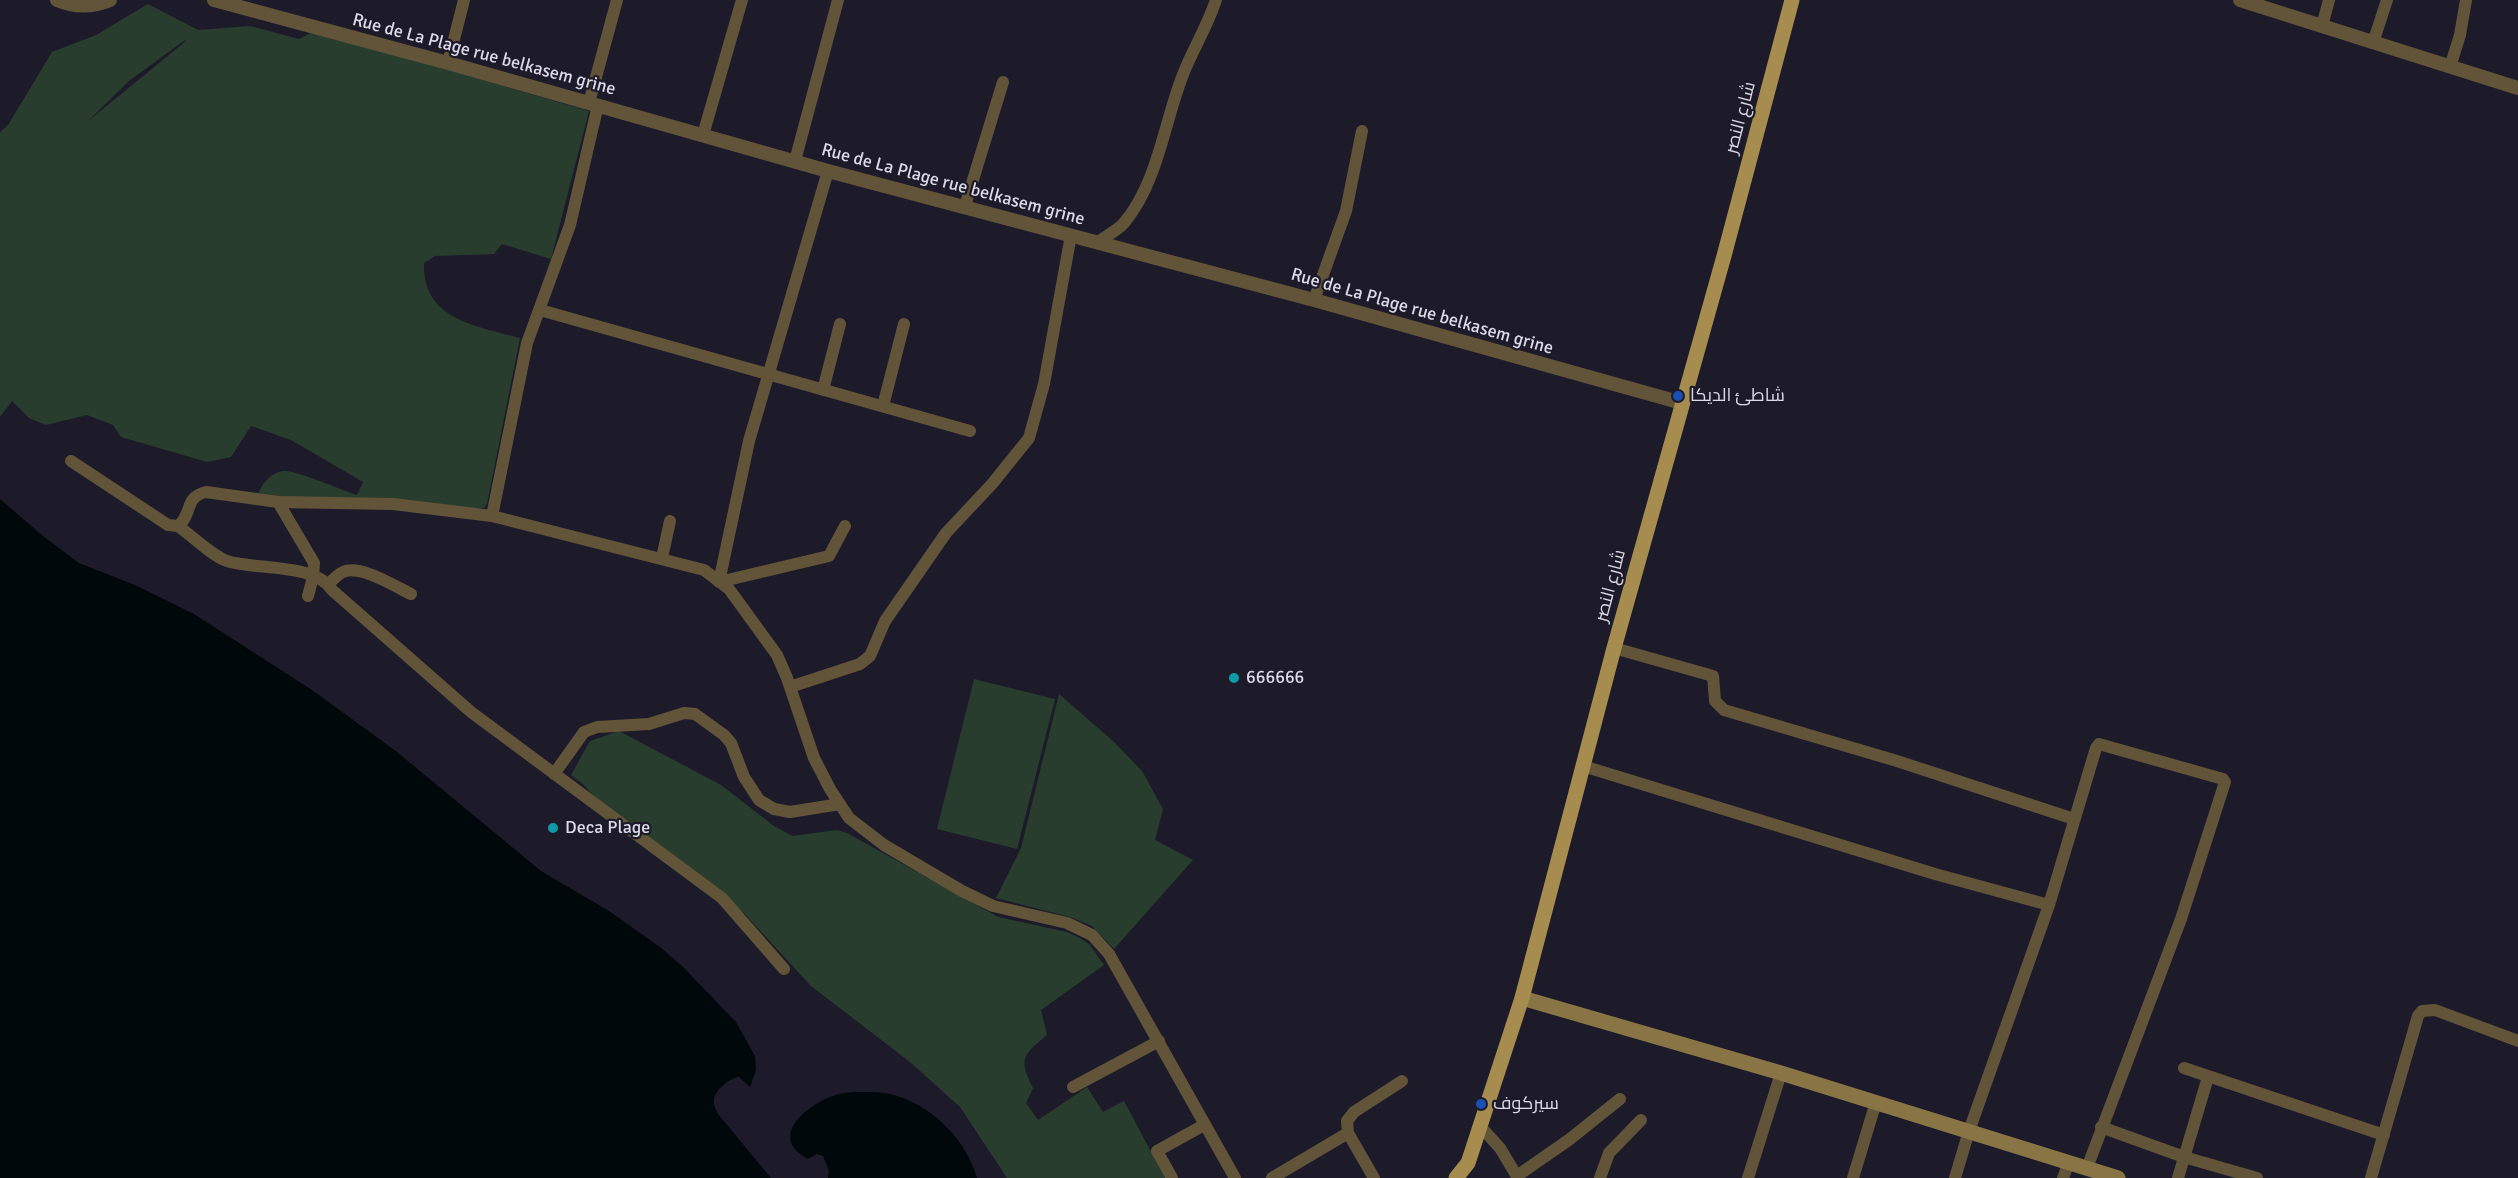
<!DOCTYPE html>
<meta charset="utf-8">
<style>
body{margin:0}
canvas{display:block;background:#1d1a2a}
</style>
<canvas width="2518" height="1178"></canvas>
<script>
const g = document.querySelector('canvas').getContext('2d');
g.lineJoin = 'round';
function fill(path, color) { g.fillStyle = color; g.fill(path, 'evenodd'); }
function stroke(path, color, width, dash) { g.strokeStyle = color; g.lineWidth = width; g.lineCap = dash ? 'butt' : 'round'; g.setLineDash(dash || []); g.stroke(path); }
function label(font, color, halo, rows, align = 'center') {
  g.font = font + ' Signika,Cairo,sans-serif'; g.lineWidth = 4.5; g.setLineDash([]); g.textBaseline = 'middle'; g.strokeStyle = halo; g.fillStyle = color; for (const [text, x, y, turn = 0] of rows) {
    g.save(); g.translate(x, y); g.rotate((+turn || 0) * Math.PI / 180); g.textAlign = isNaN(turn) ? turn : align; if (halo) g.strokeText(text, 0, 0); g.fillText(text, 0, 0); g.restore();
  }
}
const green = new Path2D(`
 M 148,4 L 198,30 L 250,26 L 299,39 L 314,31 L 589,111 L 551,259 L 502,244 L 494,254 L 435,256 L 424,263 C 422,320 477,326 520,338 L 487,504 L 484,508 L 468,510 L 278,498 L 259,493 C 262,482 274,470 286,471 C 303,473 339,489 357,495 L 363,482 L 291,440 L 251,426 L 231,457 L 207,462 L 121,437 L 113,425 L 87,415 L 46,425 L 29,418 L 12,401 L 0,417 L 0,132 L 8,125 L 52,52 L 96,35 ZM 185,40 L 186,41 L 87,122 L 129,81 Z
 M 974,679 L 1055,699 L 1017,849 L 937,829 Z
 M 1059,694 L 1114,742 L 1142,771 L 1163,809 L 1155,840 L 1193,860 L 1114,949 L 1092,926 L 1070,917 L 996,898 L 1021,848 Z
 M 619,731 L 721,785 L 774,826 L 792,836 L 837,830 L 847,833 L 998,917 L 1067,932 L 1080,938 L 1090,945 L 1104,965 L 1041,1010 L 1047,1035 C 1023,1055 1018,1058 1033,1088 L 1026,1103 L 1038,1120 L 1087,1087 L 1103,1112 L 1124,1101 L 1165,1178 L 1007,1178 L 960,1107 L 910,1062 L 811,986 L 743,912 L 597,800 L 583,784 L 571,775 L 590,741 Z`);
const water = new Path2D(`
 M 0,499 L 43,536 L 79,563 L 135,585 L 194,614 L 315,692 L 397,752 L 541,871 L 609,911 L 660,947 L 683,967 L 736,1022 L 755,1056 L 756,1070 L 750,1087 L 739,1077 C 730,1078 715,1090 714,1099 C 713,1104 716,1110 718,1114 L 771,1178 L 0,1178 Z
 M 853,1092 C 867,1092 881,1091 894,1095 C 932,1105 967,1141 977,1178 L 828,1178 L 829,1171 L 823,1156 L 817,1154 L 808,1159 C 769,1138 803,1108 830,1097 C 837,1094 845,1093 853,1092 Z`);
const minor = new Path2D(`
 M 2322,26 L 2329,0
 M 2373,43 L 2387,0
 M 448,63 L 464,0
 M 2450,67 L 2460,35 L 2466,0
 M 589,103 L 617,0
 M 598,105 L 570,225 L 527,343 L 492,516 L 704,570 L 729,589 L 777,655 L 787,678 L 814,758 L 830,789 L 849,818 L 884,845 L 962,891 L 993,906 L 1067,923 L 1092,935 L 1109,954 L 1235,1178
 M 703,135 L 742,0
 M 795,161 L 838,0
 M 828,171 L 749,441 L 719,582 L 829,556 L 845,526
 M 965,206 L 1003,82
 M 1098,242 C 1106,236 1118,230 1124,223 C 1159,181 1164,121 1184,72 C 1194,47 1207,27 1216,0
 M 1314,300 L 1346,211 L 1362,131
 M 540,310 L 970,431
 M 823,390 L 840,324
 M 883,406 L 904,324
 M 71,461 L 168,525 L 178,526 C 193,514 184,497 206,492 L 278,502 L 393,504 L 492,516
 M 278,502 L 314,563 L 313,577 L 308,596
 M 178,526 C 191,535 212,556 227,561 C 254,570 316,563 332,590 L 471,712 L 722,898 L 784,969
 M 662,558 L 670,521
 M 328,584 C 333,580 338,574 343,572 C 360,564 396,587 411,594
 M 1614,648 L 1713,676 L 1715,701 L 1724,710 L 1897,761 L 2074,819
 M 790,687 L 860,664 L 870,656 L 885,621 L 946,533 L 992,484 L 1029,438 L 1044,384 L 1071,235
 M 1583,766 L 1935,874 L 2049,905
 M 554,774 L 584,732 L 597,727 L 649,724 L 684,713 L 695,714 L 724,735 L 731,743 L 744,777 L 759,800 L 774,809 L 790,812 L 840,804
 M 2184,1068 L 2384,1135
 M 1073,1087 L 1159,1041
 M 1480,1126 L 1500,1148 L 1518,1178
 M 2101,1127 L 2184,1157 L 2257,1178
 M 1348,1133 L 1347,1121 L 1354,1112 L 1402,1081
 M 1517,1176 L 1570,1139 L 1620,1099
 M 1172,1178 L 1157,1151 L 1204,1125
 M 1272,1178 L 1348,1133 L 1374,1178
 M 1600,1178 L 1609,1153 L 1641,1120
 M 1748,1178 L 1781,1073
 M 1853,1178 L 1876,1102
 M 1955,1178 L 1969,1131 L 2049,905 L 2096,748 L 2099,744 L 2223,779 L 2225,782 L 2181,919 L 2087,1168
 M 2063,1178 L 2069,1162
 M 2178,1178 L 2208,1077
 M 2371,1178 L 2418,1016 L 2422,1011 L 2435,1010 L 2518,1041`);
const tertiary = new Path2D(`
 M 57,0 C 74,7 93,7 110,0
 M 214,0 L 448,63 L 828,171 L 1314,300 L 1682,403
 M 2240,0 L 2518,88`);
const secondary = new Path2D(`
 M 1522,998 L 1781,1073 L 2118,1178`);
const primary = new Path2D(`
 M 1456,1178 L 1468,1163 L 1522,998 L 1614,648 L 1724,256 L 1792,0`);
const markers = [
 [1678,396,6,"#1a4fb4"],
 [1234,678,6,"#0f9aa8"],
 [553,828,6,"#0f9aa8"],
 [1481,1104,6,"#1a4fb4"]
];
const streetNames = [
 ["Rue de La Plage rue belkasem grine",484,55,15],
 ["شارع النصر",1741,118,-75],
 ["Rue de La Plage rue belkasem grine",953,185,15],
 ["Rue de La Plage rue belkasem grine",1422,312,16],
 ["شارع النصر",1611,586,-75]
];
const poiNames = [
 ["شاطئ الديكا",1690,396],
 ["666666",1246,678],
 ["Deca Plage",565,828],
 ["سيركوف",1493,1104]
];
fill(green, '#283d2d');
fill(water, '#00080b');
stroke(minor, '#615438', 12);
stroke(tertiary, '#615438', 14);
stroke(secondary, '#897445', 15);
stroke(primary, '#a78c4f', 15);
for (const [x, y, r, color] of markers) { const dot = new Path2D(); dot.arc(x, y, r, 0, 2 * Math.PI); g.fillStyle = color; g.fill(dot); stroke(dot, '#1d1a2a', 2); }
label('18px', '#dcdae6', '#1d1a2a', streetNames);
label('18px', '#dcdae6', '#1d1a2a', poiNames, 'left');
</script>
